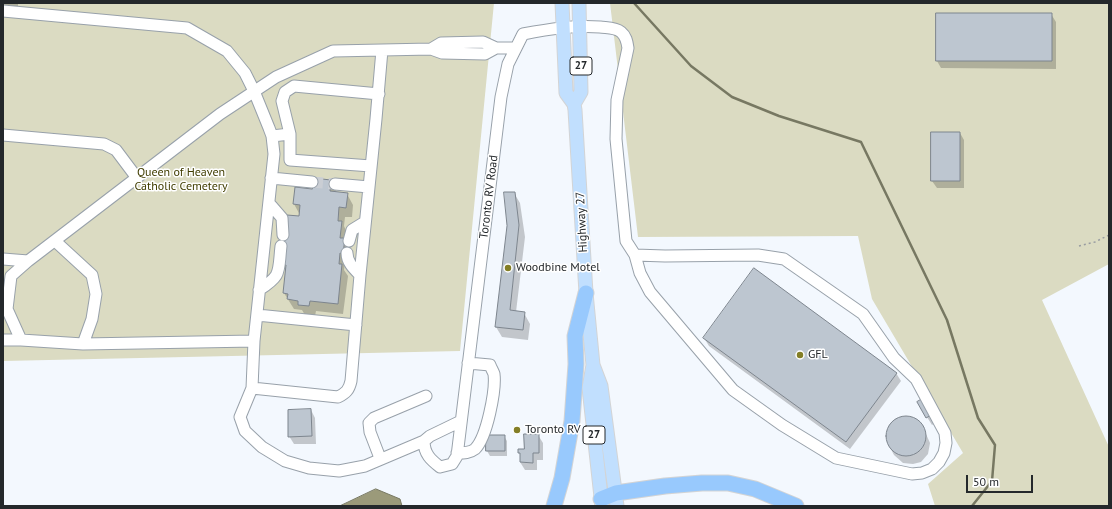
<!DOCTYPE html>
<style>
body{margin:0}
#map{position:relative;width:1112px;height:509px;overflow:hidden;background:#f3f8fe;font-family:"PT Sans",sans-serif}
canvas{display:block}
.frame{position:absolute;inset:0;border:4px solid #24282b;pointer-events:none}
.scale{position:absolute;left:966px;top:475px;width:67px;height:18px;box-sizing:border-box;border:2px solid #24282b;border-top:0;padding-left:5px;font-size:12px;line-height:14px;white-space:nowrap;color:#24282b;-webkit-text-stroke:3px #fff;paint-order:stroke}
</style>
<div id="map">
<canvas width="1112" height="509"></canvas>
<div class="frame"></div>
<div class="scale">50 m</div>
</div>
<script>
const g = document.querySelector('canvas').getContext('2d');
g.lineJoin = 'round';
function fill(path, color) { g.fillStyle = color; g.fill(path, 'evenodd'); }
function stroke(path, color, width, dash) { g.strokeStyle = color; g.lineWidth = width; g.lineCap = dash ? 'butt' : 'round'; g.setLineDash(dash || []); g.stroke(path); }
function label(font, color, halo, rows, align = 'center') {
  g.font = font + ' "PT Sans",sans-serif'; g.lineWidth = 3; g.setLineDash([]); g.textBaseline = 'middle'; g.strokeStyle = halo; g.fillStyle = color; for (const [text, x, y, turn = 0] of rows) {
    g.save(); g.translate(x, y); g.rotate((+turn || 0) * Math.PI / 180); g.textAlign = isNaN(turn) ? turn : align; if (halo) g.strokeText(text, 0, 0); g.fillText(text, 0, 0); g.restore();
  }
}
const green = new Path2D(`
 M 3,3 L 494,3 L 460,351 L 3,361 Z
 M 610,3 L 1109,3 L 1109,264 L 1042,300 L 1109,447 L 1109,506 L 935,506 L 928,484 L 963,453 L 872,299 L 858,236 L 638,237 Z`);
const water = new Path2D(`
 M 376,489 L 400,499 L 402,506 L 340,506 Z`);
const shadow = new Path2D(`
 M 3,3 L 18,3 L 18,12 L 3,10 Z
 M 1051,14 L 1056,22 L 1056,69 L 941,68 L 937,61 Z
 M 960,133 L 964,140 L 964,188 L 937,188 L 932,181 Z
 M 331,181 L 337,193 L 347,194 L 353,205 L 352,217 L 345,217 L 344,226 L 347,233 L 346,243 L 350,250 L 345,263 L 344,270 L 348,276 L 343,314 L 316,311 L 315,316 L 305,315 L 302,310 L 294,309 L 284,293 L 287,271 L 283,264 L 300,215 L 294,204 L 313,190 Z
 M 514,193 L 520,203 L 525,237 L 516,312 L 524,313 L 530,324 L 528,340 L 502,337 L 496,327 L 508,226 Z
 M 704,338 L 896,373 L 901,381 L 850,449 L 709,346 Z
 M 918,403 L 937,422 L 932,425 Z
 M 311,410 L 315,418 L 316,444 L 294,444 L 289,436 Z
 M 910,417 L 915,419 L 922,425 L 930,443 L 928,454 L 921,462 L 913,464 L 903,463 L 894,455 L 887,442 L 887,433 L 891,424 L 895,421 L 900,418 Z
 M 538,435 L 543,443 L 543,460 L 537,460 L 537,470 L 525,470 L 520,462 L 520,455 L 519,452 L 525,449 Z
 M 504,436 L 507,441 L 507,456 L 490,456 L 487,451 Z`);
const stream = new Path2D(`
 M 634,3 L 691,66 L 732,97 L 779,116 L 861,142 L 947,320 L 978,418 L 995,445 L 992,481 L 972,506`);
const building = new Path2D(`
 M 936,13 L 1052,13 L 1052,61 L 936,61 Z
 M 931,132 L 960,132 L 960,181 L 931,181 Z
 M 313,178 L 331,180 L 330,191 L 348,193 L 346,208 L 339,207 L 338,221 L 342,221 L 340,238 L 345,238 L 343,254 L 340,253 L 339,264 L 342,264 L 338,304 L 310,301 L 309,306 L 298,305 L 298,301 L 287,299 L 288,294 L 283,293 L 286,265 L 282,265 L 287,215 L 299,216 L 300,205 L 293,204 L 295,187 L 312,189 Z
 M 504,192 L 515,192 L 519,225 L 510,310 L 525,312 L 523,330 L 495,327 L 507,226 Z
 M 754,268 L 897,373 L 846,442 L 703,338 Z
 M 924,398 L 933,414 L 926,418 L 917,402 Z
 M 311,409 L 312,436 L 288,437 L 288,410 Z
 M886 436a20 20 0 1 1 40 0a20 20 0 1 1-40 0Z
 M 524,434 L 539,434 L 539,453 L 533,453 L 533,463 L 520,462 L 520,453 L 518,453 L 518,449 L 524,449 Z
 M 486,435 L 505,435 L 505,451 L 486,451 Z`);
const minorTunnel = new Path2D(`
 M 312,182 L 335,184`);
const path = new Path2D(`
 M 1079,246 L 1095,242 L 1109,235`);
const minor = new Path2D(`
 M 3,11 L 187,28 L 227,51 L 245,73 L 254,91 L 269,128 L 272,136 L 274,154 L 254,341
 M 431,49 L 441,43 L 483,42 L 496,48 L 516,48
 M 290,134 L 290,160 L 371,166
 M 3,135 L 104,144 L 116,150 L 137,178
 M 272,136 L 290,134 L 282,101 L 285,92 L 294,86 L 379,94
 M 271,178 L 312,182
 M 335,184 L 369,187
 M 269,203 L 282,218 L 283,235
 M 55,241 L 92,275 L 96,294 L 92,319 L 83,344
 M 349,241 L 352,230 L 365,222
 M 347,253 C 347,262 353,268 360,275
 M 3,259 L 28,261 L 220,114 L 276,77 L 333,51 L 431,49 L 442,53 L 485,54 L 496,48
 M 28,261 L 11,276 L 7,309 L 21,340 L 83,344 L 254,341 L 252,388 L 240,417 L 245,431 L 262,447 L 285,461 L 309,468 L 339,471 L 365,466 L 424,441
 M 259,290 C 282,275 278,273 281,246
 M 257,315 L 356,325
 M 3,340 L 21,340
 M 252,388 L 338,397 C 346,393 349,390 351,381 L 360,275 L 376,119 L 382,50
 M 461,421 L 430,436 L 424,441 C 424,454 431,460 440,467 L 452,464 L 457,456 L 501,97 L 508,64 L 523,34 C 549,29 574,25 600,27 C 607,28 615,27 621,32 C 626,36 627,41 628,48 L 617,100 L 616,139 L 626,241 L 635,255 L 640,273 L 650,292 L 733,390 L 782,425 L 836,458 L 912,474 L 922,473 L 932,469 L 939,462 L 944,453 L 946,443 L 945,433 L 916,379 L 894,358 L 863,314 L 784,259 L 758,255 L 665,256 L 635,255
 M 457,453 C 464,453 470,453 475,449 C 487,437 496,390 494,374 C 493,371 491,368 490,365 L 468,363
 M 380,458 L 370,432 L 369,423 L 374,418 L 426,396`);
const major = new Path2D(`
 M 562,3 L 566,93 L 574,104 L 575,110 L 586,293 L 593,365 L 589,388 L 602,506
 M 574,104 L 581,92 L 579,3
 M 593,365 L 601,386 L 617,506`);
const highway = new Path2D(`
 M 601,499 L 616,493 L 665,486 L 702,483 L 728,483 L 755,489 L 796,506
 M 554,506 L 562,478 L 572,421 L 576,364 L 575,336 L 586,293`);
const markers = [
 [508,268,4,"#837e26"],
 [800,355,4,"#837e26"],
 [517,430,4,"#837e26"]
];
const shields = [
 [581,66,22],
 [594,435,22]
];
const shieldNames = [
 ["27",581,66],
 ["27",594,435]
];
const parkNames = [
 ["Queen of Heaven",181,173],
 ["Catholic Cemetery",181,187]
];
const streetNames = [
 ["Toronto RV Road",489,197,-83],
 ["Highway 27",582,222,-93]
];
const poiNames = [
 ["Woodbine Motel",516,268],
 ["GFL",808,355],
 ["Toronto RV",525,430]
];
fill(green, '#dbdbc2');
fill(water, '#9b9a7a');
stroke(water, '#777862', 1);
fill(shadow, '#0003');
stroke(stream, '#777862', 2.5);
fill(building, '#bdc6d0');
stroke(building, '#7d858e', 1);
stroke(minorTunnel, '#caced4', 11, [11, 5.5]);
stroke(minor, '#98a1aa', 13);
stroke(major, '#d3d4d5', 15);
stroke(highway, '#d3d4d5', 17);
stroke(path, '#989ca1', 1.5, [2, 3]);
stroke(minor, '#fff', 11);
stroke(major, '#c1dffe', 13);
stroke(highway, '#98c9fd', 15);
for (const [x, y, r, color] of markers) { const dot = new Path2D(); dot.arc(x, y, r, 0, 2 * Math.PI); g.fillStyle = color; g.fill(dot); stroke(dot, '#fff', 1.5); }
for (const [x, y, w] of shields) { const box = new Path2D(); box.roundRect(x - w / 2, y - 9, w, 18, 3); g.fillStyle = '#fff'; g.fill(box); stroke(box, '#24282b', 1); }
label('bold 11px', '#24282b', null, shieldNames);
label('12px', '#403d01', '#fff', parkNames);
label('12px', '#24282b', '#fff', streetNames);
label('12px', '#24282b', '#fff', poiNames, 'left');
</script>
